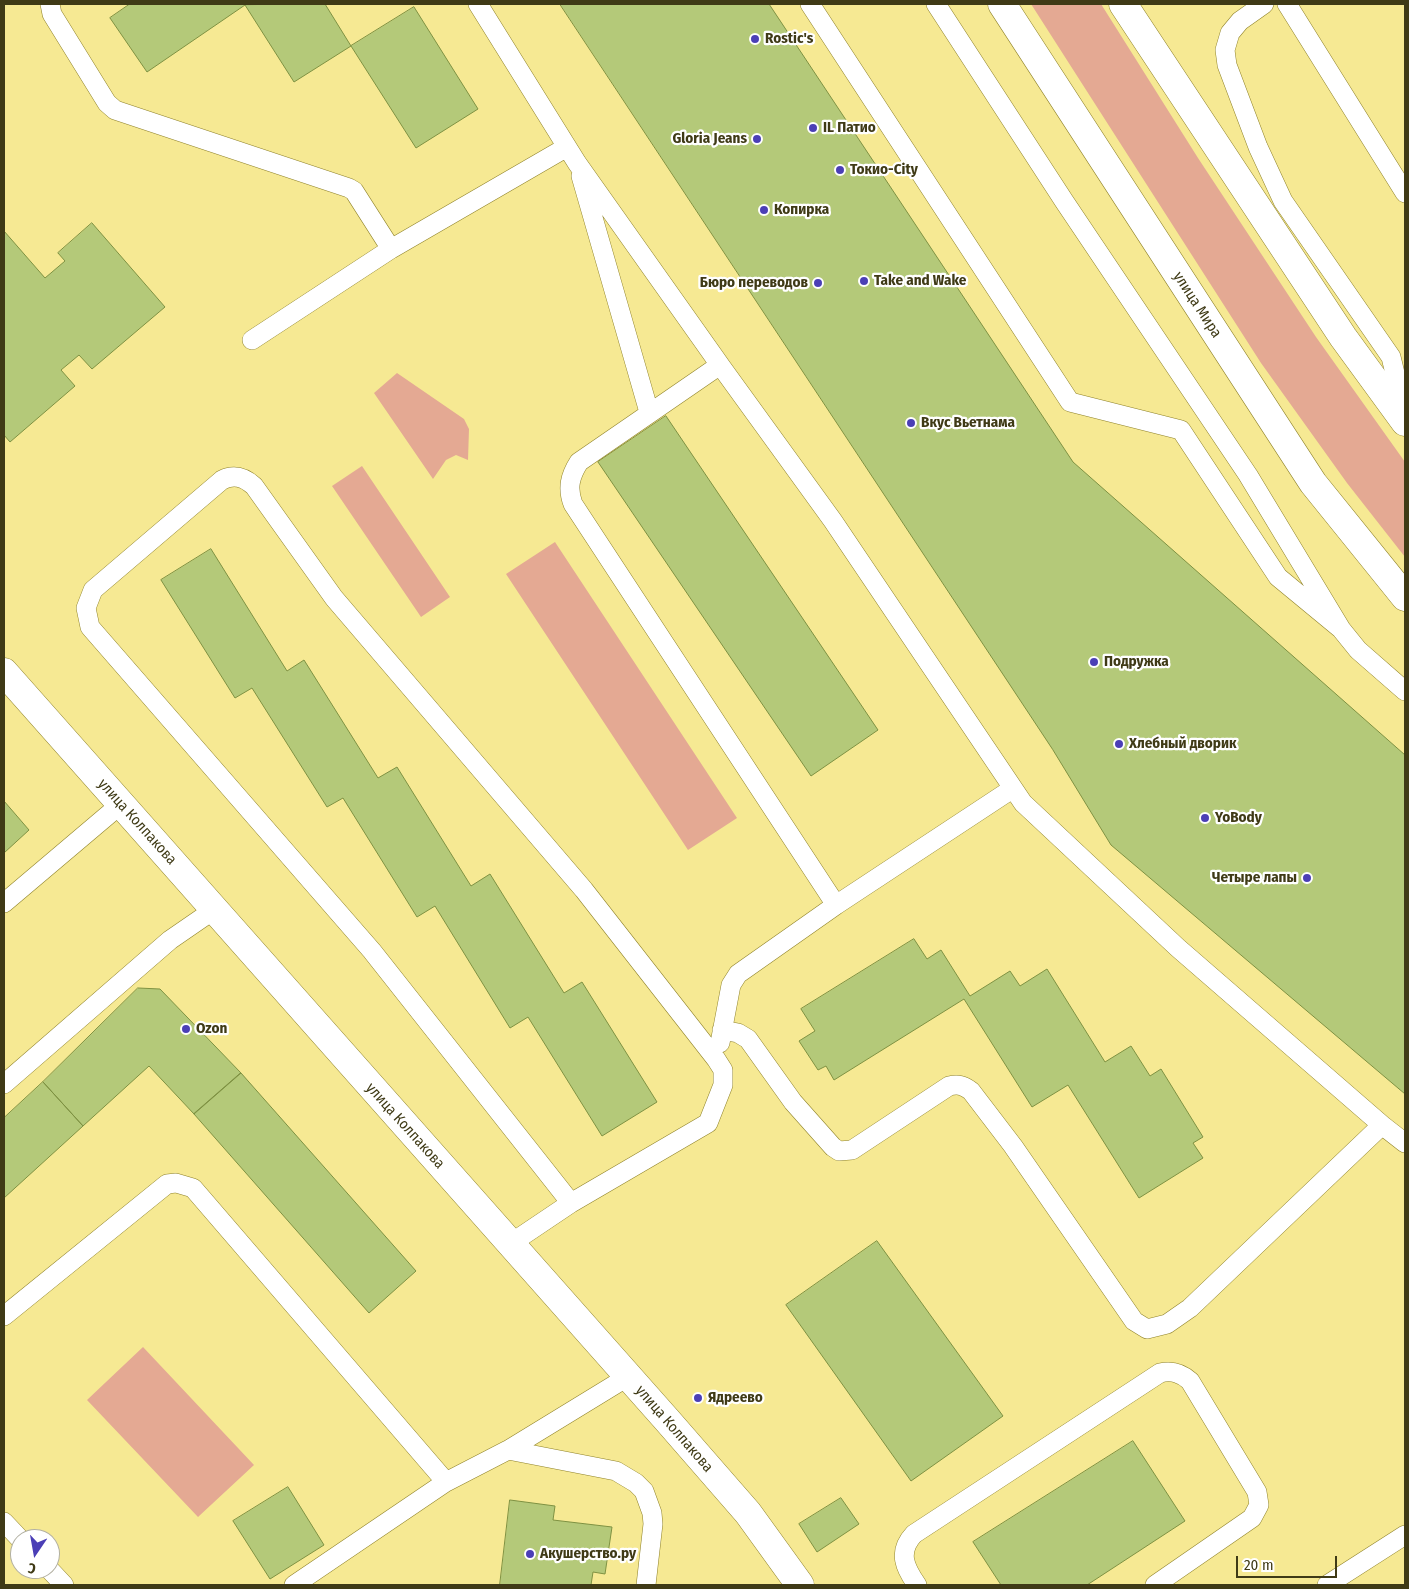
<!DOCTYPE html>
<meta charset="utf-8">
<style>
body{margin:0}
#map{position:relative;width:1409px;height:1589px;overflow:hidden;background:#f6e993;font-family:"Fira Sans Condensed",sans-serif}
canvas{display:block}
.frame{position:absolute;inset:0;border:5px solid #3f3a16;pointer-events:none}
.north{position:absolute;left:10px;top:1529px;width:50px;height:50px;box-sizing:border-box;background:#fff;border:1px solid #b2b0a2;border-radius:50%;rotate:192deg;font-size:14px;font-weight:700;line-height:20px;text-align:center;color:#3f3a16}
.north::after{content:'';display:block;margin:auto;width:18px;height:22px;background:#4b3fb6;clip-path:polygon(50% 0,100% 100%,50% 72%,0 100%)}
.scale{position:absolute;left:1236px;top:1556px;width:101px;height:22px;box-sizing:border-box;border:2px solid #3f3a16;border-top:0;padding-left:6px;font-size:15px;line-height:18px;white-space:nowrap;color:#3f3a16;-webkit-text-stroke:4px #fff;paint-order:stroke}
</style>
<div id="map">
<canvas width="1409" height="1589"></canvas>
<div class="frame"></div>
<div class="north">С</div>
<div class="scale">20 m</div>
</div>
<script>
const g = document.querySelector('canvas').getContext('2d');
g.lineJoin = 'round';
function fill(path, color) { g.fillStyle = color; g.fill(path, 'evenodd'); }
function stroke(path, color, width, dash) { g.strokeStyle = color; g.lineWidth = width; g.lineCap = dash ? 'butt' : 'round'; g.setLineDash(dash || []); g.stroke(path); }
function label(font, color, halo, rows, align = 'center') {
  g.font = font + ' "Fira Sans Condensed",sans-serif'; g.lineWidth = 4.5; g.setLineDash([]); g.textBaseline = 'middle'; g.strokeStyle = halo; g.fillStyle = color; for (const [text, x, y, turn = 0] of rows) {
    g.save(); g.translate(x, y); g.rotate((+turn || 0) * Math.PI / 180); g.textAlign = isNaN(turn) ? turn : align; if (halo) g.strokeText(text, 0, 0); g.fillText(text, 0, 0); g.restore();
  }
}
const green = new Path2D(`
 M 1031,4 L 1101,4 L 1198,158 L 1316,337 L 1405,462 L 1405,557 L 1347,483 L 1261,363 Z
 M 397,373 L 464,419 L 469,429 L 468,460 L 456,455 L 446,460 L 433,479 L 374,393 Z
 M 362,466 L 450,597 L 421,617 L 332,486 Z
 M 555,542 L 737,818 L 688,850 L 506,574 Z
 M 143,1347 L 254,1465 L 198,1517 L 87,1400 Z`);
const building = new Path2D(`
 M 130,4 L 244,4 L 245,5 L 147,72 L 110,18 Z
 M 325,4 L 351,46 L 294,82 L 245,5 Z
 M 560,4 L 769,4 L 1073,462 L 1405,755 L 1405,1094 L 1111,845 L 1053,750 Z
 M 414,7 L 478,109 L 416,148 L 351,46 Z
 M 92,223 L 165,307 L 92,369 L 79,355 L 61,370 L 75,386 L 10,442 L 4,435 L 4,231 L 45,278 L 65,261 L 58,253 Z
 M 666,416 L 878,730 L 811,776 L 598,462 Z
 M 211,549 L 287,671 L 304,660 L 378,778 L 397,767 L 471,886 L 490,874 L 564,993 L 582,982 L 657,1102 L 602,1136 L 528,1017 L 510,1028 L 435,906 L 417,917 L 343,798 L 327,807 L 252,688 L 235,698 L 161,580 Z
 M 4,801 L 29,830 L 4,853 Z
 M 914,939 L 927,959 L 941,950 L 970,996 L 1010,971 L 1020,986 L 1047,969 L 1105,1062 L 1131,1046 L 1150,1076 L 1161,1069 L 1203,1137 L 1193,1143 L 1203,1158 L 1139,1198 L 1068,1085 L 1032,1107 L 964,999 L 834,1080 L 826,1066 L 818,1070 L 799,1041 L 815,1031 L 801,1009 Z
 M 138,988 L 160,989 L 241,1073 L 194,1114 L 149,1066 L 83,1126 L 43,1082 Z
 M 241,1073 L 416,1271 L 369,1313 L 194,1114 Z
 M 43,1082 L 83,1126 L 4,1198 L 4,1118 Z
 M 877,1241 L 1003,1416 L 911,1481 L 786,1305 Z
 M 1133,1441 L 1185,1521 L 1087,1585 L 1001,1585 L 973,1542 Z
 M 288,1487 L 324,1545 L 270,1579 L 233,1521 Z
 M 841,1498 L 859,1524 L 817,1552 L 799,1524 Z
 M 510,1500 L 555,1506 L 553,1520 L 612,1527 L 605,1574 L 593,1572 L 591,1585 L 500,1585 Z`);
const lane = new Path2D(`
 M 50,4 L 52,14 L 107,103 L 115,110 L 349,188 L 354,191 L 391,249
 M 478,4 L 577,163 L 720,365
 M 810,4 L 1070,402 L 1181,430 L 1278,577 L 1341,629
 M 936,4 L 1064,201 L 1248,475 L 1341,629 L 1358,650 L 1405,691
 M 1264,4 L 1240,21 L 1230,33 L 1225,50 L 1227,65 L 1258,147 L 1283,201 L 1391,357 L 1405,414
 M 1287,4 L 1405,193
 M 581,176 L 649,412
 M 252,340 L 391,249 L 567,147
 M 4,903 L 121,804
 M 722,1030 L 738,1033 L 748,1039 L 793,1102 L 833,1147 L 839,1151 L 852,1150 L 949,1086 C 958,1084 963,1085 971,1091 L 1013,1146 L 1134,1321 L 1147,1329 L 1167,1324 L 1190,1308 L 1382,1125 L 1178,948 L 1023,803 L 833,521 L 720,365 L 579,462 C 570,476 567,488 573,504 L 836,905
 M 720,1043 L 731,985 L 738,974 L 836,905 L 1012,789
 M 4,1084 L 170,940 L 215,909
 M 1382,1125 L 1405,1143
 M 510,1244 L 571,1203 L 708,1123 L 723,1085 L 723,1070 L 716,1059 L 584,890 L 334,598 L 254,486 C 244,477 234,474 222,480 L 93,590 L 86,608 L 90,627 L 372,951 L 571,1203
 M 4,1316 L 167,1184 L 176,1183 L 193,1188 L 446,1482
 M 508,1450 L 616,1471 L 636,1483 L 644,1491 L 652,1513 L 653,1524 L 646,1585
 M 4,1522 L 20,1539
 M 49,1569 L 64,1585
 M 294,1585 L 446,1482 L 508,1450 L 629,1376
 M 917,1585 C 905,1568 897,1552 914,1534 L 1160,1373 C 1172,1370 1181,1373 1190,1381 L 1257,1492 L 1259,1505 L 1252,1518 L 1155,1585
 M 1327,1585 L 1405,1535`);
const secondary = new Path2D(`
 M 1002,4 L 1313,483 L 1405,597
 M 1123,4 L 1343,337 L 1405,422
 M 4,672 L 667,1420 L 748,1513 L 800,1585`);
const markers = [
 [755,39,5,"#4b3fb6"],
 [813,128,5,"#4b3fb6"],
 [757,139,5,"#4b3fb6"],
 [840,170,5,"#4b3fb6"],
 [764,210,5,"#4b3fb6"],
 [864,281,5,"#4b3fb6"],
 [818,283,5,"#4b3fb6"],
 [911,423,5,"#4b3fb6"],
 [1094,662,5,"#4b3fb6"],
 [1119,744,5,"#4b3fb6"],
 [1205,818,5,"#4b3fb6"],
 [1307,878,5,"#4b3fb6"],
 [186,1029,5,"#4b3fb6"],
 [698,1398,5,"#4b3fb6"],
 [530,1554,5,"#4b3fb6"]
];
const poiNames = [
 ["Rostic's",765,39],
 ["IL Патио",823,128],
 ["Gloria Jeans",747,139,"right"],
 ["Токио-City",850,170],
 ["Копирка",774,210],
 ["Take and Wake",874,281],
 ["Бюро переводов",808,283,"right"],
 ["Вкус Вьетнама",921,423],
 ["Подружка",1104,662],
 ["Хлебный дворик",1129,744],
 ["YoBody",1215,818],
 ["Четыре лапы",1297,878,"right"],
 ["Ozon",196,1029],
 ["Ядреево",708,1398],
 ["Акушерство.ру",540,1554]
];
const streetNames = [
 ["улица Мира",1197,305,57],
 ["улица Колпакова",137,822,48],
 ["улица Колпакова",405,1126,48],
 ["улица Колпакова",674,1429,49]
];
fill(green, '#e4a993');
fill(building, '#b4c979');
stroke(building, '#7e9142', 1);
stroke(lane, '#8f8229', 20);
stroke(secondary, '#8f8229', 29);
stroke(lane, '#fff', 19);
stroke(secondary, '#fff', 28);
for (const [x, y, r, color] of markers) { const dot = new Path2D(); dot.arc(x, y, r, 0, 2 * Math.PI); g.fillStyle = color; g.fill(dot); stroke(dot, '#fff', 2); }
label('bold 15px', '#3f3a16', '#fff', poiNames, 'left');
label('15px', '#3f3a16', '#fff', streetNames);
</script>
